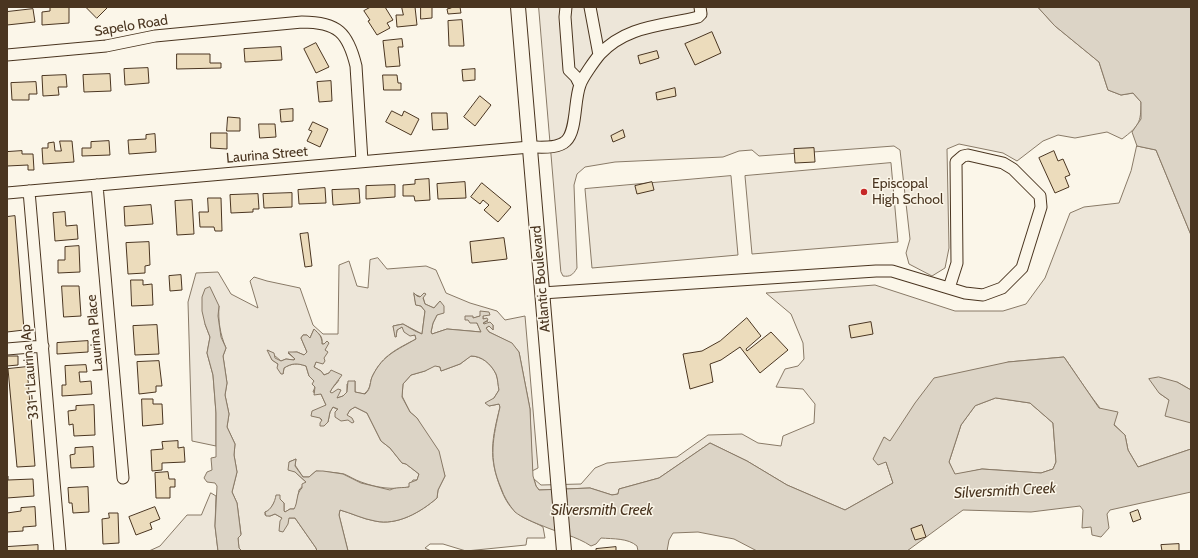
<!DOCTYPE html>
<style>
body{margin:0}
#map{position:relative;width:1198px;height:558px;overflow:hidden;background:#fbf6e9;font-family:Cabin,sans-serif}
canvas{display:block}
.frame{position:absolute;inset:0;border:8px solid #4a3520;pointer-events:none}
</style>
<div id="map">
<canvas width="1198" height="558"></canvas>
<div class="frame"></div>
</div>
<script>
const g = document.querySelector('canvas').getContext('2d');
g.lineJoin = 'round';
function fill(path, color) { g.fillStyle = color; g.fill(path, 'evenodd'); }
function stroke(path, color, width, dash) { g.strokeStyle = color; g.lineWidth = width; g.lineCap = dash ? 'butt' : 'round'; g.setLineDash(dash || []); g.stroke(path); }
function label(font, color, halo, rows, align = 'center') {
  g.font = font + ' Cabin,sans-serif'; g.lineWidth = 3; g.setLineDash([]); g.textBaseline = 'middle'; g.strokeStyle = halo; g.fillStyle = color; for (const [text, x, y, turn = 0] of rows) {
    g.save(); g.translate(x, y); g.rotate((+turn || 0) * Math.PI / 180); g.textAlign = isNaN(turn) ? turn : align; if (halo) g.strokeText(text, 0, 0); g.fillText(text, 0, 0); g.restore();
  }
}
const green = new Path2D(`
 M 539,7 L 1038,7 L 1055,26 L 1099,62 L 1108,90 L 1121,95 L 1133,93 L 1141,102 C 1141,123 1139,126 1122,139 L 1107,132 L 1075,138 L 1058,135 L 1043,141 L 1017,161 L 1003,153 L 959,144 L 947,149 L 949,248 L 945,268 L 932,276 L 909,264 L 906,253 L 910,239 L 900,150 L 894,146 L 759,156 L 752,150 L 739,151 L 723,157 L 615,162 L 585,167 L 577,174 L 574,185 L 577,268 C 573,275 570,277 563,276 L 561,272 Z
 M 1137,146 L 1156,150 L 1191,235 L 1191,390 L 1177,382 L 1159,393 L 1169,400 L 1191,423 L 1191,449 L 1138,467 L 1128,450 L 1125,435 C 1100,413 1083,384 1064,357 L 1008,362 L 890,442 L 884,437 L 886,462 L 893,483 L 845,510 L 787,485 L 747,461 L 710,443 L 659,478 L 619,489 L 618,494 L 612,495 L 590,488 L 539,490 L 536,486 L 534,479 L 541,485 L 581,484 L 595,468 L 607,463 L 677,457 L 708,435 L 742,434 L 758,443 L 781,446 L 783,436 L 814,423 L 815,404 L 803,389 L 776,387 L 785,369 L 798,366 L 804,359 L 803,343 L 791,314 L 766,293 L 875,285 L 955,311 L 1003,311 L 1026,304 L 1045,278 L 1070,213 L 1084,207 L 1119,203 L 1131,171 Z
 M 891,163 L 898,242 L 752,254 L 745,176 Z
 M 731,176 L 738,255 L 592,268 L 585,189 Z
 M 378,258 L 387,269 L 426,266 L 436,270 L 446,293 L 470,303 L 497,311 L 505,320 L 525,316 L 538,468 L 532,471 L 530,409 L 519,352 L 511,343 L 489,332 L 486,328 L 489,326 L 493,330 L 493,325 L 484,324 L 483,323 L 488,321 L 483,319 L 483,315 L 468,320 L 477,323 L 481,332 L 447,329 L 432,334 L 431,332 L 433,323 L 437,315 L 440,301 L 434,308 L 425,304 L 423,297 L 426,294 L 421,297 L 414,294 L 416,305 L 421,306 L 425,311 L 422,334 L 403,324 L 393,326 L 396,337 L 397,330 L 402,327 L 411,335 L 415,335 L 416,339 C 397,349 383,355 373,375 C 369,382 372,388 364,394 L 355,392 L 355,381 L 347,384 L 347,392 L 343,396 L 337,398 L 330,392 C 332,387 336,385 339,380 L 329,373 L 324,375 L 321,371 L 314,367 L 316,362 L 323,358 L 325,350 L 324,344 L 322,344 C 323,336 319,334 314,329 L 310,338 L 307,335 L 303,335 L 301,338 L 307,352 L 304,355 L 297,352 L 288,353 L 295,359 L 293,360 L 286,359 L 281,361 L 268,350 L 272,360 L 278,364 L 283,374 L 284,368 C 292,363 297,363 306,366 L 309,376 L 314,381 L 315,387 L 313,392 L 321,394 L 326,405 L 320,418 L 322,421 L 328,422 L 330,412 L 333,407 L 347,415 L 350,410 L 355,407 L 367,413 L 381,441 L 390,448 L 402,463 L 406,464 L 419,474 L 417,480 L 413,480 L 409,487 C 393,490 377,488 361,482 C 355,480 349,476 344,474 C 335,472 324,472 316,471 L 309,477 L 303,477 L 295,465 L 296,459 L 289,462 L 295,472 L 306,482 L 299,490 L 296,507 L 294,509 L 290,509 L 285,512 L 284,511 L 284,503 L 280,499 L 275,501 L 269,511 L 265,512 L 265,515 L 270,516 L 275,514 L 282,518 L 295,518 L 316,548 L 317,551 L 242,551 L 239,549 L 238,538 L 241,534 L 237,503 L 232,492 L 237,472 L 234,455 L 235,444 L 227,427 L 229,414 L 225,395 L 227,383 L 223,356 L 226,348 C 220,334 218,321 219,306 L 205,324 L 210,337 L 207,353 L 213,375 L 216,413 L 216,446 L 192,441 L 188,302 L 196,273 L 218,272 L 231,294 L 258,308 L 250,281 L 254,277 L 267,281 L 300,288 L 313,325 L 323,334 L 338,334 L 339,265 L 349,261 L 357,286 L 368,288 L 370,260 Z
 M 471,356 C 482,356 491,364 496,374 C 498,379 498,385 499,390 L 489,406 L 499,404 L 500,407 C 492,439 488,457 501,489 C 504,497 509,507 516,512 C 523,519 535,522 543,527 L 545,538 L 527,538 L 526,545 L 466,551 L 443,544 L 430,544 L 425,548 L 431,551 L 348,551 L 339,515 L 340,510 C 351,513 363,519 375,521 C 397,526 421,512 437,498 L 438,490 L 445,476 L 442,466 L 417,418 L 410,412 L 402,396 L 403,384 L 411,375 L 425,371 L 435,365 L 440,367 L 441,371 L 460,364 Z
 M 996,398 L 1030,403 L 1053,423 L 1056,462 L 1053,469 L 1041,473 L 982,469 L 955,475 L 949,462 L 961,425 L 975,406 Z
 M 211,493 L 216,496 L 215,526 L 218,551 L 149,551 L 160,546 L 187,515 L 201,515 Z`);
const water = new Path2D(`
 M 1038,7 L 1191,7 L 1191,235 L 1156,150 L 1137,146 L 1132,132 L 1141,119 L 1141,102 L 1133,93 L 1121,95 L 1108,90 L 1099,62 L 1055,26 Z
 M 210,287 L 219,306 L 218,316 L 221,337 L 226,348 L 223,356 L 227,383 L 225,395 L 229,414 L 227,427 L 235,444 L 234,455 L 237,472 L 232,492 L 237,503 L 241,535 L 238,538 L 239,548 L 242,551 L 218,551 L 215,526 L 217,486 L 215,483 L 207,482 L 204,478 L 207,472 L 212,470 L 211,458 L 216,457 L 216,413 L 213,375 L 207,353 L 210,337 L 205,324 L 202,311 L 202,297 L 205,289 Z
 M 414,293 L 417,296 L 420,297 L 424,293 L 426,294 L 423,298 L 425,304 L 434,308 L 440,301 L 444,306 L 444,313 L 437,315 L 433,323 L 431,332 L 432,334 L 447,329 L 481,332 L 477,323 L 470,323 L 468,320 L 465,320 L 465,316 L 473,316 L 473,318 L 480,316 L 480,311 L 489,312 L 490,315 L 483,316 L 483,319 L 487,318 L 488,320 L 483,323 L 484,324 L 490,322 L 493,325 L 493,330 L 489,326 L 486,328 L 489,332 L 512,343 L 519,352 L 530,409 L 533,476 L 536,486 L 539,490 L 590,488 L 612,495 L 618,494 L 619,489 L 659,478 L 710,443 L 747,461 L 787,485 L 845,510 L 893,483 L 886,462 L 878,465 L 873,459 L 884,437 L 890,441 L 915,403 L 934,378 L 1008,362 L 1064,357 L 1099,408 L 1118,412 L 1114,425 L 1125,435 L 1128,450 L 1138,467 L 1191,449 L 1191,492 L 1110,510 L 1107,514 L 1109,528 L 1101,537 L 1092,535 L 1091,527 L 1082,528 L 1083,510 L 1080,506 L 1031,512 L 963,510 L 907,551 L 757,551 L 734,539 L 698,532 L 673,533 L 669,540 L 667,551 L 638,551 L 637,546 C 628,538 613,539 601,538 L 596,544 L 591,546 C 576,536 559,533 543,526 C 535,523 521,517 515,512 C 509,505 504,497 501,488 C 488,458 493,438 500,407 L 499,404 L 489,406 L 485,403 L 494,398 L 499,390 C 498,386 498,379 496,374 C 491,364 482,356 471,356 L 460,364 L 441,371 L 440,367 L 435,366 L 425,371 L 411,375 L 403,384 L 402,397 L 410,412 L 417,418 L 439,451 L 445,476 L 438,490 L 437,498 C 421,512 397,526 375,521 C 363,519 351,513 340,510 L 339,515 L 348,551 L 317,551 L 316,548 L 295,518 L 289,518 L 288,524 L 283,532 L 279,531 L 280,521 L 282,518 L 275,514 L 270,516 L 266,516 L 265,512 C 271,510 275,502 276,495 L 280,495 L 280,499 L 284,503 L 284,511 L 285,512 L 290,509 L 294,509 C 298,503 296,493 302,488 L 302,484 L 306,482 L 295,472 L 288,470 L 289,462 L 296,459 L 295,466 L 303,477 L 309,477 L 316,471 L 323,471 L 343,474 L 361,483 L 390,490 C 395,487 403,488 409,487 L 409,483 L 417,480 L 419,474 L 406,464 L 402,463 L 390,448 L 381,441 L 367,413 L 355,407 L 350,410 L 347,415 L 352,418 L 354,422 L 352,423 L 348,420 L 341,421 L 335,417 L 335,412 L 338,409 L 333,407 L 330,412 L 328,422 L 324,426 L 320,426 L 320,423 L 322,420 L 320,418 L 311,416 L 312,411 L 326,405 L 321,394 L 314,395 L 315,387 L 312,384 L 314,381 L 309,376 L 306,366 C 297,363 292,363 284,368 L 283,374 L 281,374 L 277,368 L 278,364 L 272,360 L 267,350 L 274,353 L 275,358 L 281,361 L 286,359 L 294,360 L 295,359 L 288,352 L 297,352 L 304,355 L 307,352 L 301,338 L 303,335 L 307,335 L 310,338 L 314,329 C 319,334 322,336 322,344 L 324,344 L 327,341 L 329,343 L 325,350 L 328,352 L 324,358 L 325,361 L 323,364 L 316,362 L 314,367 L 321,371 L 324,375 L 329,373 L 331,370 L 342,375 C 338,381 333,386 330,392 L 332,393 L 338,389 L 341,390 L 337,398 L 343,396 L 347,392 L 348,381 L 355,381 L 355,392 L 365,394 C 372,388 369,382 373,375 C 383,355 397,350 416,339 L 415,335 L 410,336 L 404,332 L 402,327 L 397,330 L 396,337 L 395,337 L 393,326 L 403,324 L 415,331 L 422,334 L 425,311 L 421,306 L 416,305 ZM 996,398 L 1030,403 L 1053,423 L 1056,462 L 1053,469 L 1041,473 L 982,469 L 955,474 L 949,462 L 961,425 L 975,406 Z
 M 1159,377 L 1177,382 L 1191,390 L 1191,423 L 1165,416 L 1169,400 L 1159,393 L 1149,379 Z`);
const building = new Path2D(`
 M 69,7 L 69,23 L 42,25 L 42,12 L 50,11 L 50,8 Z
 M 86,7 L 108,7 L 97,18 Z
 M 371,7 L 385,7 L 393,20 L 387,23 L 390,28 L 377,35 L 368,21 L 370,20 L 364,11 Z
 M 402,7 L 415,7 L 417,25 L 397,27 L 396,15 L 403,15 Z
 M 421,7 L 432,7 L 432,18 L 421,19 Z
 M 451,7 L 460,7 L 461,13 L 448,14 L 447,9 L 451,8 Z
 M 33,9 L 35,22 L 7,25 L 7,12 Z
 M 462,20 L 464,46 L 449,46 L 448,21 Z
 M 712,32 L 721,53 L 695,65 L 685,44 Z
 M 402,39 L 403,47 L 398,47 L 400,66 L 386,67 L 383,41 Z
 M 316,43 L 329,67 L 316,73 L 304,49 Z
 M 281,47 L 282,60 L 245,62 L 244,49 Z
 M 657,51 L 659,58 L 640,64 L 638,56 Z
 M 177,54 L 210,54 L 210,63 L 221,63 L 221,68 L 177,69 Z
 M 148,68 L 149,83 L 125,85 L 124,69 Z
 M 475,69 L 475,80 L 463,81 L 462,70 Z
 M 110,74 L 111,91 L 84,92 L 83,75 Z
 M 66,75 L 67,87 L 58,87 L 59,95 L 43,96 L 42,76 Z
 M 383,75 L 397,75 L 398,83 L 401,83 L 401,90 L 384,90 Z
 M 331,81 L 332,101 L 319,102 L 317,82 Z
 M 36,82 L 37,94 L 29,94 L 29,100 L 12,100 L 11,83 Z
 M 675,88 L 676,96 L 657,100 L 656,93 Z
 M 480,96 L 491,105 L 475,126 L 464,117 Z
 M 293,109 L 293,121 L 281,122 L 280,110 Z
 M 392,111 L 402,116 L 404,111 L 419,119 L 411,135 L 386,122 Z
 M 432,113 L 447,113 L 448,129 L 433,130 Z
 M 228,117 L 240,118 L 240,131 L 227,131 Z
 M 313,122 L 328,129 L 320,147 L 307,141 L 312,131 L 309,130 Z
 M 259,124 L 275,124 L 276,137 L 260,138 Z
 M 623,130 L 625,137 L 613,142 L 611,136 Z
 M 211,133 L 227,133 L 227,149 L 211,148 Z
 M 155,134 L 156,152 L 129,154 L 128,140 L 146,139 L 146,135 Z
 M 60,141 L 72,141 L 74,162 L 43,164 L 42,148 L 48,148 L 48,143 L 54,142 L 55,151 L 61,151 Z
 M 109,141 L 110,155 L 82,156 L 82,148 L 91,148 L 91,142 Z
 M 814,148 L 815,162 L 795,163 L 794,149 Z
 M 22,151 L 22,154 L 33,154 L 34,170 L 28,170 L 28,165 L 7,166 L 7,152 Z
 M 1054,151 L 1058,161 L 1063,159 L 1070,175 L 1065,177 L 1069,187 L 1055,193 L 1039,158 Z
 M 429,179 L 430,200 L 415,201 L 414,196 L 403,196 L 403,185 L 415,184 L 415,180 Z
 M 465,182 L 466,198 L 438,199 L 437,184 Z
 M 652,182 L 654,190 L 637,194 L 635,186 Z
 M 482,183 L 511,207 L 498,222 L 484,210 L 489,205 L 483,200 L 480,204 L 471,197 Z
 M 395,185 L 395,197 L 366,199 L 366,186 Z
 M 325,188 L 326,203 L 299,204 L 298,190 Z
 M 359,189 L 360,203 L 333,205 L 332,190 Z
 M 292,193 L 292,207 L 264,208 L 263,194 Z
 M 258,194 L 259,209 L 253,209 L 253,212 L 231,213 L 230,195 Z
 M 208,198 L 221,198 L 222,231 L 215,231 L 214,227 L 200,227 L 199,212 L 208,212 Z
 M 192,200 L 194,234 L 177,235 L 175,201 Z
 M 151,205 L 153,224 L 125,226 L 124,207 Z
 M 65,212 L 66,226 L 77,225 L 78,239 L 55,241 L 53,213 Z
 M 15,216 L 24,330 L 7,332 L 7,217 Z
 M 308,233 L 312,266 L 305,267 L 300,234 Z
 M 504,238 L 507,259 L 472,263 L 470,242 Z
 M 149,242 L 150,265 L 145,266 L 145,273 L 128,274 L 126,243 Z
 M 79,246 L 80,272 L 58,273 L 58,260 L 65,260 L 65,247 Z
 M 181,275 L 182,290 L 170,291 L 169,276 Z
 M 131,280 L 143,280 L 143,285 L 152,284 L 153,305 L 132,306 Z
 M 62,286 L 79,286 L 81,316 L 64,317 Z
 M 747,318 L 761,336 L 746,349 L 747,351 L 771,332 L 788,350 L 760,373 L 740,347 L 721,360 L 710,364 L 713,382 L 690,389 L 683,354 L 702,351 L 720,341 Z
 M 871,322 L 873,334 L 851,338 L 849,326 Z
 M 157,325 L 159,354 L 135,355 L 133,326 Z
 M 88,341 L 88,352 L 57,354 L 57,343 Z
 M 7,356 L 18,356 L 18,365 L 7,366 Z
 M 159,361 L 162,386 L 156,386 L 156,392 L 139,394 L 137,362 Z
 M 86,365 L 87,372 L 79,372 L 80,382 L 91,381 L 92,394 L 62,396 L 62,385 L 66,385 L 65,366 Z
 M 27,367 L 35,466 L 17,467 L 8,369 Z
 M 142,399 L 153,399 L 153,404 L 162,404 L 163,424 L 143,426 Z
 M 94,405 L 95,435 L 74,436 L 73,424 L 69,425 L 68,411 L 76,410 L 76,406 Z
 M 178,441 L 178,448 L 184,447 L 185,462 L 162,463 L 162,470 L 152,471 L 151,450 L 163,449 L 162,442 Z
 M 93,447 L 94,467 L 71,468 L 70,455 L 75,454 L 75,448 Z
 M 168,472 L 169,479 L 175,479 L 175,487 L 170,487 L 170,498 L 156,498 L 155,473 Z
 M 7,476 L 8,476 L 8,480 L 33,479 L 34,496 L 7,498 Z
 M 88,487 L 89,512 L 73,513 L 72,503 L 69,503 L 68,488 Z
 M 35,507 L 36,526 L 23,527 L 23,531 L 7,532 L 7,513 L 21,511 L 21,508 Z
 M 155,507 L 160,519 L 150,523 L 152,529 L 136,535 L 129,517 Z
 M 1138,510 L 1141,519 L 1133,522 L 1130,513 Z
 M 109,513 L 118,513 L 119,543 L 103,544 L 102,519 L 109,518 Z
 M 922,525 L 926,537 L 915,540 L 911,529 Z
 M 1179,544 L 1179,551 L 1162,551 L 1161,545 Z
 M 38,545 L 38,551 L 7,551 L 7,547 Z
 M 616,547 L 616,551 L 596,551 L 596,549 Z`);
const minor = new Path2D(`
 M 566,7 L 565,17 L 569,70 L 576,77 L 580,85
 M 590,7 L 599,55
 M 7,55 L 106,46 L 155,36 L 302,22 C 338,22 348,33 356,66 L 362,161
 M 97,185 L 123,478
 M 29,191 L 60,551
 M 7,193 L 530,147 C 541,147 558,149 566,141 C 577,131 574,100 580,85 C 582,78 595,60 600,54 C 627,25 663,26 698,17 L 701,14 L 700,7
 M 542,293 L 876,271 L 892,271 L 965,293 L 983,295 L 1002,288 L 1022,268 L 1041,207 L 1040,196 L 1013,169 L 1003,163 L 968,155 L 963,156 L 956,162 L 957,263 L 949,288
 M 7,349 L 43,346`);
const major = new Path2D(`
 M 518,7 L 564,551`);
const markers = [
 [864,192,4,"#c62828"]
];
const streetNames = [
 ["Sapelo Road",131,26,-9],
 ["Laurina Street",267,155,-5],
 ["Atlantic Boulevard",541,279,-95],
 ["Laurina Place",95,333,-95],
 ["331-1 Laurina Ap",30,372,-95]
];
const poiNames = [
 ["Episcopal",872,184],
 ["High School",872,200]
];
const waterNames = [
 ["Silversmith Creek",1005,491,-3],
 ["Silversmith Creek",602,511]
];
fill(green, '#ede6d9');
stroke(green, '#887966', 1);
fill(water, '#dcd4c6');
stroke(water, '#887966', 1);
fill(building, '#ecdcbc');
stroke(building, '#4a3520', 1);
stroke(minor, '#4a3520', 13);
stroke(major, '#4a3520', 16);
stroke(minor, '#fbf6e9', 11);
stroke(major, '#fbf6e9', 14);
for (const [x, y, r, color] of markers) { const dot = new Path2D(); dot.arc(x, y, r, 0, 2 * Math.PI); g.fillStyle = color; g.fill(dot); stroke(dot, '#fbf6e9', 1.5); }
label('14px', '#4a3520', '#fbf6e9', streetNames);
label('14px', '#4a3520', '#fbf6e9', poiNames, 'left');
label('italic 15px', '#4a3520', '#fbf6e9', waterNames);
</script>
